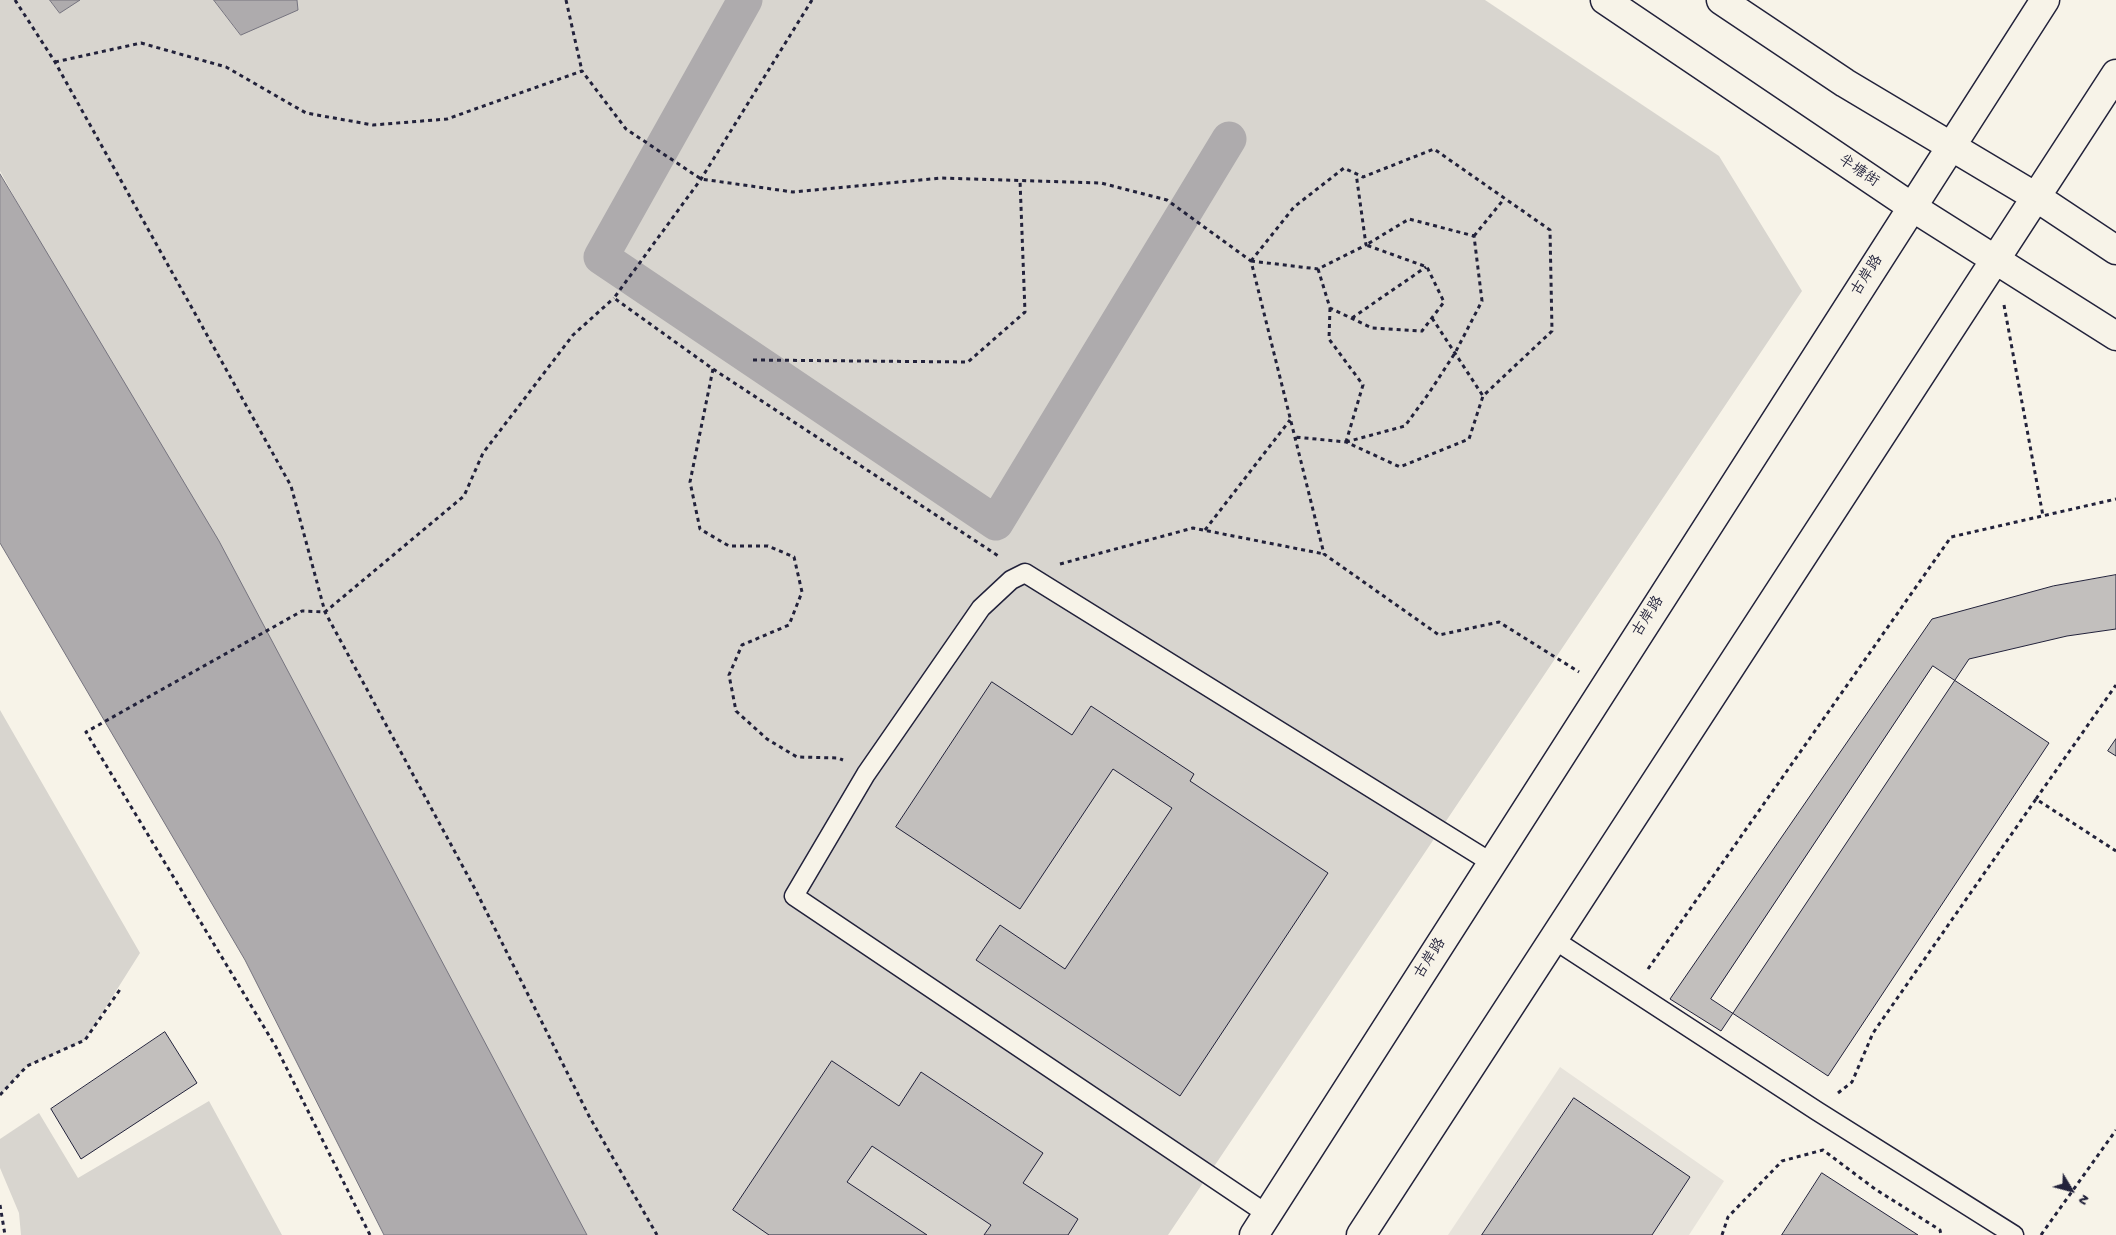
<!DOCTYPE html>
<meta charset="utf-8">
<style>
body{margin:0}
#map{position:relative;width:2116px;height:1235px;overflow:hidden;background:#f7f3e8;font-family:"Gochi Hand",sans-serif}
canvas{display:block}
.north{position:absolute;left:2046px;top:1165px;width:50px;height:50px;-webkit-text-stroke:4px #f7f3e8;paint-order:stroke;rotate:127deg;font-size:14px;font-weight:700;line-height:20px;text-align:center;color:#22223b}
.north::after{content:'';display:block;margin:auto;width:18px;height:22px;background:#22223b;clip-path:polygon(50% 0,100% 100%,50% 72%,0 100%)}
</style>
<div id="map">
<canvas width="2116" height="1235"></canvas>
<div class="north">N</div>
</div>
<script>
const g = document.querySelector('canvas').getContext('2d');
g.lineJoin = 'round';
function fill(path, color) { g.fillStyle = color; g.fill(path, 'evenodd'); }
function stroke(path, color, width, dash) { g.strokeStyle = color; g.lineWidth = width; g.lineCap = dash ? 'butt' : 'round'; g.setLineDash(dash || []); g.stroke(path); }
function label(font, color, halo, rows, align = 'center') {
  g.font = font + ' "Gochi Hand","LXGW WenKai TC",sans-serif'; g.lineWidth = 4; g.setLineDash([]); g.textBaseline = 'middle'; g.strokeStyle = halo; g.fillStyle = color; for (const [text, x, y, turn = 0] of rows) {
    g.save(); g.translate(x, y); g.rotate((+turn || 0) * Math.PI / 180); g.textAlign = isNaN(turn) ? turn : align; if (halo) g.strokeText(text, 0, 0); g.fillText(text, 0, 0); g.restore();
  }
}
const built = new Path2D(`
 M 1560,1067 L 1724,1181 L 1689,1235 L 1448,1235 Z`);
const green = new Path2D(`
 M 0,0 L 1485,0 L 1719,156 L 1802,291 L 1168,1235 L 586,1235 L 0,171 Z
 M 0,710 L 140,953 L 85,1040 L 27,1066 L 0,1095 Z
 M 209,1101 L 282,1235 L 21,1235 L 19,1213 L 0,1168 L 0,1139 L 39,1113 L 78,1178 Z`);
const water = new Path2D(`
 M 50,0 L 80,0 L 60,13 Z
 M 214,0 L 297,0 L 298,10 L 241,35 Z
 M 0,174 L 219,541 L 587,1235 L 384,1235 L 245,960 L 0,543 Z`);
const canal = new Path2D(`
 M 745,0 L 601,257 L 996,523 L 1229,139`);
const building = new Path2D(`
 M 2116,575 L 2116,629 L 2067,636 L 1969,659 L 1721,1031 L 1670,999 L 1932,619 L 2053,586 Z
 M 1933,666 L 2049,743 L 1828,1076 L 1711,999 Z
 M 992,682 L 1072,735 L 1091,706 L 1194,774 L 1190,781 L 1328,873 L 1180,1096 L 976,960 L 1000,925 L 1065,969 L 1172,808 L 1113,769 L 1020,909 L 896,827 Z
 M 2116,739 L 2116,756 L 2108,751 Z
 M 165,1032 L 197,1083 L 81,1159 L 51,1109 Z
 M 832,1061 L 899,1106 L 921,1072 L 1043,1153 L 1023,1183 L 1078,1219 L 1068,1235 L 984,1235 L 991,1225 L 872,1146 L 847,1182 L 927,1235 L 769,1235 L 733,1210 Z
 M 1574,1098 L 1690,1177 L 1652,1235 L 1482,1235 Z
 M 1822,1173 L 1918,1235 L 1782,1235 Z`);
const path = new Path2D(`
 M 15,0 L 55,62 L 291,486 L 325,612 L 475,889 L 589,1116 L 657,1235
 M 566,0 L 582,71
 M 812,0 L 701,179 L 614,298 L 713,369 L 1000,557
 M 55,62 L 141,43 L 226,67 L 306,113 L 373,125 L 447,119 L 582,71 L 626,129 L 701,179 L 793,192 L 941,178 L 1101,183 L 1167,200 L 1251,261 L 1324,554 L 1439,635 L 1499,622 L 1579,672
 M 1474,236 L 1504,199
 M 1251,261 L 1294,207 L 1344,168 L 1363,177 L 1434,149 L 1550,230 L 1552,331 L 1483,396 L 1469,439 L 1400,467 L 1346,442 L 1295,437
 M 1251,261 L 1318,269 L 1366,245 L 1356,173
 M 1318,269 L 1330,308 L 1372,328 L 1422,331 L 1444,302 L 1427,267 L 1366,245
 M 2004,305 L 2043,516
 M 1330,308 L 1329,339 L 1363,385 L 1346,442
 M 1352,318 L 1426,267
 M 1432,318 L 1483,396
 M 753,360 L 968,362 L 1025,312 L 1020,180
 M 713,369 L 690,482 L 700,529 L 729,546 L 768,546 L 794,557 L 802,592 L 789,625 L 742,645 L 729,675 L 736,711 L 767,739 L 797,757 L 838,758 L 843,760
 M 1346,442 L 1405,426 L 1429,393 L 1455,353 L 1482,301 L 1474,236 L 1409,219 L 1366,245
 M 1205,530 L 1290,420
 M 1060,564 L 1193,528 L 1324,554
 M 2036,799 L 2116,685
 M 1648,969 L 1951,537 L 2116,499
 M 1838,1093 L 1852,1082 L 1873,1033 L 2036,799 L 2116,851
 M 0,1095 L 27,1066 L 85,1040 L 121,988
 M 0,1205 L 5,1235
 M 370,1235 L 276,1047 L 86,732 L 302,611 L 325,612 L 464,496 L 483,453 L 573,335 L 614,298
 M 1722,1235 L 1728,1217 L 1782,1161 L 1823,1150 L 1875,1189 L 1940,1230 L 1941,1235
 M 2041,1235 L 2116,1130`);
const lane = new Path2D(`
 M 1553,939 L 1817,1111 L 2014,1235
 M 1267,1214 L 794,896 L 866,774 L 981,608 L 1011,580 L 1025,573 L 1492,863`);
const secondary = new Path2D(`
 M 1605,0 L 1912,207 L 2116,336
 M 1721,0 L 1845,83 L 2036,197 L 2116,250
 M 1254,1235 L 2045,0
 M 1361,1235 L 2116,74`);
const streetNames = [
 ["半塘街",1858,172,34],
 ["古岸路",1868,276,-57],
 ["古岸路",1649,617,-57],
 ["古岸路",1431,959,-57]
];
fill(built, '#e7e3db');
fill(green, '#d8d5cf');
fill(water, '#aeabad');
stroke(water, '#76747f', 1);
stroke(canal, '#aeabad', 35);
fill(building, '#c2bfbd');
stroke(building, '#22223b', 1);
stroke(lane, '#22223b', 21);
stroke(secondary, '#22223b', 31);
stroke(path, '#22223b', 3, [4, 4]);
stroke(lane, '#f7f3e8', 18);
stroke(secondary, '#f7f3e8', 28);
label('15px', '#22223b', '#f7f3e8', streetNames);
</script>
